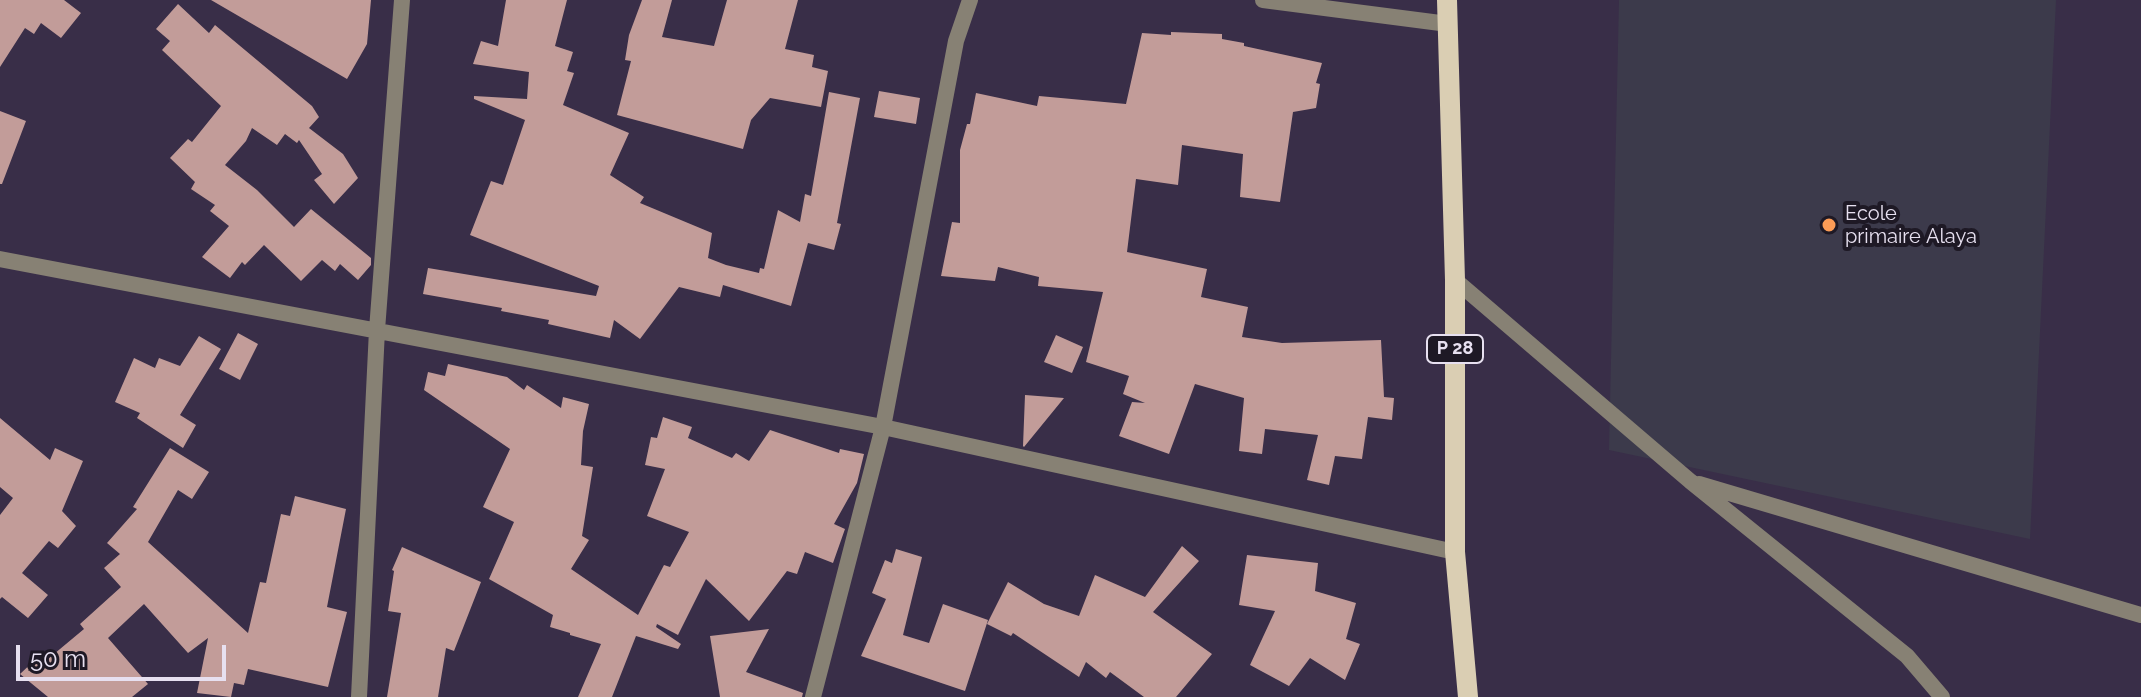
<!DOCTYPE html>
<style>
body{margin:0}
#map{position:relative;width:2141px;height:697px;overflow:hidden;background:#392e48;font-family:Raleway,sans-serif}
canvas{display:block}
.scale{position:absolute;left:16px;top:645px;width:210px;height:36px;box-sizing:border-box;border:4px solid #e7e0f0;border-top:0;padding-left:10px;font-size:24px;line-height:28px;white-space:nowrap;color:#e7e0f0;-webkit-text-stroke:6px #1e1925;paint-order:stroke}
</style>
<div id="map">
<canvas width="2141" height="697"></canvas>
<div class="scale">50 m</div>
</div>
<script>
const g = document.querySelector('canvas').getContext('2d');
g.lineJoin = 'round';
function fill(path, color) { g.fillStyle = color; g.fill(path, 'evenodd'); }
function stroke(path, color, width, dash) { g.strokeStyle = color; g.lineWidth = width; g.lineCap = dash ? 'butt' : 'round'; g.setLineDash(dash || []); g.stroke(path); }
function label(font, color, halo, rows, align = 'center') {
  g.font = font + ' Raleway,sans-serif'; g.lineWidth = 8; g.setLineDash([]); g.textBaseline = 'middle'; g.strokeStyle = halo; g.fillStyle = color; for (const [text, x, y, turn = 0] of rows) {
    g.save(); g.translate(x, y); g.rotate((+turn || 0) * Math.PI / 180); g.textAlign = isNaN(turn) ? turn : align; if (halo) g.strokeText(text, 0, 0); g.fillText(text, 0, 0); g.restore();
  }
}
const education = new Path2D(`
 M 1619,0 L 2056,0 L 2030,539 L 1609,450 Z`);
const building = new Path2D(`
 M 0,0 L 64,0 L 81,13 L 61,38 L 41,23 L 34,34 L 25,28 L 0,67 Z
 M 211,0 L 371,0 L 367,44 L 347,79 Z
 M 506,0 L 567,0 L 555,46 L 573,52 L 567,71 L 574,73 L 563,105 L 629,133 L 610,175 L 644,197 L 640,203 L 712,233 L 708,258 L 726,265 L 759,273 L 760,268 L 764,269 L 778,210 L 800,222 L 805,194 L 811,196 L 829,92 L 860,98 L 837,223 L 841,224 L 834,250 L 808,243 L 791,306 L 723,285 L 720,297 L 679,287 L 640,339 L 614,320 L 610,338 L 548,324 L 549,320 L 501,311 L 502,308 L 423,294 L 428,268 L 596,296 L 599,286 L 470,235 L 491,181 L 503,185 L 525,120 L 474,99 L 474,96 L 527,99 L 529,72 L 473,64 L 481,41 L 498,46 Z
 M 642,0 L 672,0 L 662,37 L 714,46 L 727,0 L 798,0 L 785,49 L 814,55 L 812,67 L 828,71 L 821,107 L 770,98 L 751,120 L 743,149 L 617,115 L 631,61 L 625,60 L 629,35 Z
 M 178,4 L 209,33 L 215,25 L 312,106 L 319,117 L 309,128 L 343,154 L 358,178 L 334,204 L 314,180 L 322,174 L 299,140 L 297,143 L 285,134 L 277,145 L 252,128 L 246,141 L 225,165 L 257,190 L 294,227 L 311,209 L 371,258 L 371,265 L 358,280 L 340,264 L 335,271 L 322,260 L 301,281 L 264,245 L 245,265 L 242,262 L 230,278 L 202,257 L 229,226 L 210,211 L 215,205 L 191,189 L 195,182 L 170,158 L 188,139 L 192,142 L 221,106 L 162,50 L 170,41 L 156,29 Z
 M 1171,32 L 1222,34 L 1222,39 L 1244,43 L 1244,46 L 1322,63 L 1316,83 L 1320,84 L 1316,108 L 1293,112 L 1280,202 L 1240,197 L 1243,154 L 1182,145 L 1178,185 L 1136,179 L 1127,252 L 1207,269 L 1201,297 L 1248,307 L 1242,337 L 1282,343 L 1381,340 L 1384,397 L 1394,398 L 1392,420 L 1368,417 L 1362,459 L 1335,456 L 1329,485 L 1307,480 L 1318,435 L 1265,429 L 1262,454 L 1239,451 L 1244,398 L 1195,384 L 1169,454 L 1119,436 L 1132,402 L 1145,403 L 1123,394 L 1129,376 L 1086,362 L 1103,292 L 1038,286 L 1039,277 L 998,267 L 995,281 L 941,276 L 952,222 L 960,223 L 960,150 L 967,124 L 970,124 L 976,93 L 1037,106 L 1039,96 L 1126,104 L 1142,33 L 1171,35 Z
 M 879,91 L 920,98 L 916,124 L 874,117 Z
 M 0,111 L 26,121 L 2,184 L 0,184 Z
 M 238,333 L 258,344 L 240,380 L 219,369 Z
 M 1056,335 L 1083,347 L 1072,373 L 1044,362 Z
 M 199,336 L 221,349 L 180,415 L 196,425 L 183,448 L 137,418 L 140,413 L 115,402 L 134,358 L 155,368 L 159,358 L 180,366 Z
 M 448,364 L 507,377 L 524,390 L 527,385 L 561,408 L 563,397 L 589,404 L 583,431 L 581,465 L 593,467 L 582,536 L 589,540 L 571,569 L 638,615 L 664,565 L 670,567 L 689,532 L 647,516 L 665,469 L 645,465 L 651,437 L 657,438 L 663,417 L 692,427 L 688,438 L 732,458 L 736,453 L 749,461 L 770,430 L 839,453 L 840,449 L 864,454 L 857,483 L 834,524 L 845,529 L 833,563 L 805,552 L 797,574 L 787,571 L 749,621 L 706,579 L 678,635 L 657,624 L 656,627 L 681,644 L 678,649 L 636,636 L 612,697 L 578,697 L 601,644 L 570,635 L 570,633 L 550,627 L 553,615 L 489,579 L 514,522 L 483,507 L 510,449 L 424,390 L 428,372 L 445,376 Z
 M 1025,395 L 1064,398 L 1024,447 L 1023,446 Z
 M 0,418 L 50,460 L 55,448 L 83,461 L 62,511 L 76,526 L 58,548 L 49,541 L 22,573 L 48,595 L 28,618 L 2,597 L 0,599 L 0,515 L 13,498 L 0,487 Z
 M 170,448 L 209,472 L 192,499 L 178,490 L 148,542 L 248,633 L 260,582 L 266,583 L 281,514 L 290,516 L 295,496 L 346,509 L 327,607 L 347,612 L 328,687 L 248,669 L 244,685 L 234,683 L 231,697 L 197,693 L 208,638 L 188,653 L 144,604 L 108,638 L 148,684 L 132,697 L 48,697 L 20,674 L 36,659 L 42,664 L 84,629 L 80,624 L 121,587 L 104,568 L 120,554 L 107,543 L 137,509 L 133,507 Z
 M 1182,546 L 1199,561 L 1153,612 L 1212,654 L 1176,697 L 1144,697 L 1110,672 L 1106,678 L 1086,662 L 1079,677 L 1013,633 L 1011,636 L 987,624 L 1008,582 L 1044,604 L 1079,616 L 1095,575 L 1145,597 Z
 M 402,547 L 481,582 L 454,651 L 446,648 L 438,697 L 387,697 L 401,613 L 388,611 L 394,571 L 392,570 Z
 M 896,549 L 922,557 L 903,635 L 929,643 L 943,604 L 988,620 L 965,691 L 861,656 L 886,599 L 872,593 L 885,560 L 892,563 Z
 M 1247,555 L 1318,563 L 1315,591 L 1356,603 L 1346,639 L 1360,644 L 1345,680 L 1310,658 L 1289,686 L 1250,665 L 1275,611 L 1239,605 Z
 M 769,629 L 746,672 L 803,693 L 802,697 L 720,697 L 710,636 Z`);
const street = new Path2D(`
 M 1263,0 L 1448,24
 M 0,259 L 883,427 L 1455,552
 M 1455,280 L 1690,481 L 1907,656 L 1942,697
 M 1699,484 L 2141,615
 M 359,697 L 377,330 L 402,0
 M 813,697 L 883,427 L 956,41 L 970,0`);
const primary = new Path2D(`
 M 1447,0 L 1455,280 L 1455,552 L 1468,697`);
const markers = [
 [1829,225,8,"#fd9c56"]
];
const shields = [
 [1455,349,56]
];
const shieldNames = [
 ["P 28",1455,349]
];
const poiNames = [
 ["Ecole",1845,214],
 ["primaire Alaya",1845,237]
];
fill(education, '#3c3a4b');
fill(building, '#c29c99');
stroke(street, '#878174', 16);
stroke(primary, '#daceb3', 20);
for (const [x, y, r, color] of markers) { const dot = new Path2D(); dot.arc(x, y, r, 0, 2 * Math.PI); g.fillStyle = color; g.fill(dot); stroke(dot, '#1e1925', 3); }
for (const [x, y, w] of shields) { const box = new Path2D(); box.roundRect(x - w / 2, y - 14, w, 28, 6); g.fillStyle = '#1e1925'; g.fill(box); stroke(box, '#e7e0f0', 2); }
label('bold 18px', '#e7e0f0', null, shieldNames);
label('20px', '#e7e0f0', '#1e1925', poiNames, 'left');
</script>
